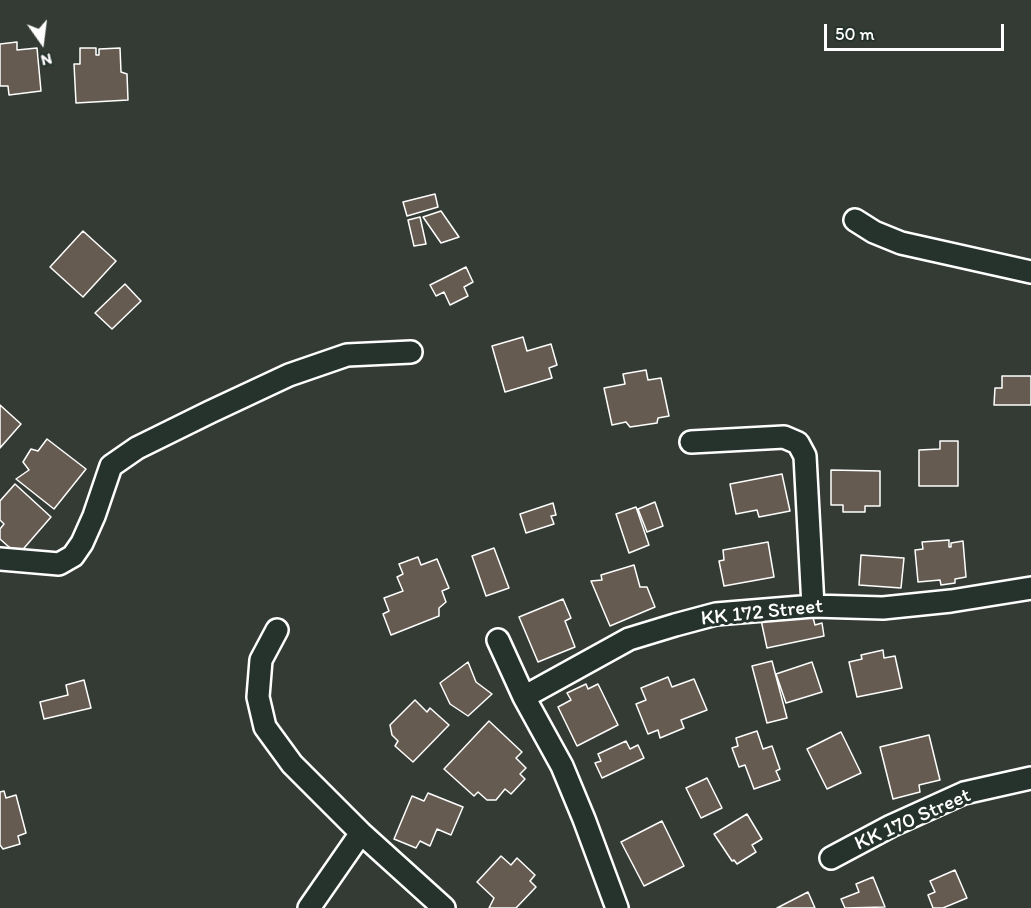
<!DOCTYPE html>
<style>
body{margin:0}
#map{position:relative;width:1031px;height:908px;overflow:hidden;background:#333b34;font-family:Itim,sans-serif}
canvas{display:block}
.north{position:absolute;left:12px;top:12px;width:60px;height:60px;-webkit-text-stroke:4px #26332d;paint-order:stroke;rotate:166deg;font-size:16px;font-weight:700;line-height:24px;text-align:center;color:#fff}
.north::after{content:'';display:block;margin:auto;width:21px;height:27px;background:#fff;clip-path:polygon(50% 0,100% 100%,50% 72%,0 100%)}
.scale{position:absolute;left:824px;top:24px;width:180px;height:27px;box-sizing:border-box;border:3px solid #fff;border-top:0;padding-left:8px;font-size:18px;line-height:21px;white-space:nowrap;color:#fff;-webkit-text-stroke:4px #26332d;paint-order:stroke}
</style>
<div id="map">
<canvas width="1031" height="908"></canvas>
<div class="north">N</div>
<div class="scale">50 m</div>
</div>
<script>
const g = document.querySelector('canvas').getContext('2d');
g.lineJoin = 'round';
function fill(path, color) { g.fillStyle = color; g.fill(path, 'evenodd'); }
function stroke(path, color, width, dash) { g.strokeStyle = color; g.lineWidth = width; g.lineCap = dash ? 'butt' : 'round'; g.setLineDash(dash || []); g.stroke(path); }
function label(font, color, halo, rows, align = 'center') {
  g.font = font + ' Itim,sans-serif'; g.lineWidth = 6; g.setLineDash([]); g.textBaseline = 'middle'; g.strokeStyle = halo; g.fillStyle = color; for (const [text, x, y, turn = 0] of rows) {
    g.save(); g.translate(x, y); g.rotate((+turn || 0) * Math.PI / 180); g.textAlign = isNaN(turn) ? turn : align; if (halo) g.strokeText(text, 0, 0); g.fillText(text, 0, 0); g.restore();
  }
}
const building = new Path2D(`
 M 17,42 L 17,50 L 37,48 L 41,91 L 9,95 L 8,86 L 0,86 L 0,44 Z
 M 80,48 L 96,48 L 96,55 L 99,55 L 99,49 L 120,48 L 121,72 L 127,74 L 128,100 L 76,103 L 74,64 L 80,64 Z
 M 435,194 L 438,207 L 407,216 L 403,202 Z
 M 441,211 L 459,237 L 441,243 L 423,217 Z
 M 420,217 L 426,244 L 414,246 L 408,220 Z
 M 83,231 L 116,261 L 83,297 L 50,267 Z
 M 466,267 L 473,282 L 464,287 L 468,296 L 450,305 L 444,292 L 436,296 L 430,285 Z
 M 125,284 L 141,301 L 112,329 L 95,313 Z
 M 523,337 L 527,351 L 551,344 L 557,365 L 549,368 L 552,378 L 505,392 L 492,346 Z
 M 646,370 L 648,380 L 661,378 L 669,416 L 658,418 L 657,423 L 630,427 L 626,422 L 612,425 L 604,388 L 625,384 L 623,374 Z
 M 1002,376 L 1031,376 L 1031,405 L 994,405 L 995,388 L 1002,388 Z
 M 0,405 L 21,424 L 0,448 Z
 M 47,439 L 86,469 L 54,509 L 16,479 L 29,470 L 23,462 L 31,449 L 38,451 Z
 M 940,441 L 958,441 L 958,486 L 919,486 L 919,450 L 940,449 Z
 M 831,470 L 880,471 L 880,506 L 865,506 L 865,512 L 843,512 L 843,505 L 831,505 Z
 M 782,474 L 790,511 L 759,517 L 757,510 L 736,514 L 730,484 Z
 M 15,484 L 51,517 L 18,555 L 0,539 L 0,529 L 4,524 L 0,520 L 0,501 Z
 M 655,502 L 663,526 L 647,532 L 638,509 Z
 M 553,503 L 556,515 L 551,516 L 554,524 L 526,533 L 520,514 Z
 M 636,507 L 649,545 L 629,553 L 616,514 Z
 M 949,540 L 949,547 L 951,547 L 951,543 L 963,541 L 966,577 L 955,579 L 955,583 L 941,585 L 940,580 L 918,582 L 915,550 L 923,549 L 922,542 Z
 M 768,542 L 774,577 L 724,586 L 719,561 L 724,560 L 723,550 Z
 M 494,548 L 509,588 L 486,596 L 472,556 Z
 M 861,555 L 904,558 L 901,588 L 859,585 Z
 M 418,557 L 421,565 L 437,559 L 449,588 L 442,591 L 446,602 L 439,608 L 439,616 L 391,635 L 383,614 L 389,611 L 384,598 L 403,591 L 397,577 L 403,574 L 399,564 Z
 M 634,565 L 640,587 L 647,587 L 655,607 L 610,626 L 591,581 L 602,580 L 601,575 Z
 M 563,599 L 571,618 L 565,621 L 575,647 L 538,662 L 519,617 Z
 M 811,610 L 815,625 L 822,623 L 824,636 L 767,648 L 761,620 Z
 M 883,650 L 884,658 L 895,656 L 902,688 L 857,697 L 849,662 L 862,659 L 861,655 Z
 M 772,661 L 787,718 L 767,723 L 752,666 Z
 M 468,662 L 476,682 L 492,694 L 468,716 L 450,704 L 440,683 Z
 M 812,662 L 822,692 L 786,703 L 776,674 Z
 M 668,677 L 672,687 L 694,679 L 707,710 L 681,720 L 684,728 L 660,738 L 658,730 L 648,734 L 636,704 L 646,700 L 641,688 Z
 M 84,680 L 91,708 L 44,719 L 40,702 L 68,695 L 66,685 Z
 M 586,684 L 588,689 L 598,684 L 618,725 L 577,746 L 558,707 L 571,700 L 567,693 Z
 M 415,700 L 427,712 L 430,708 L 449,725 L 413,762 L 395,746 L 398,741 L 392,735 L 390,725 Z
 M 489,721 L 522,752 L 516,758 L 526,768 L 520,774 L 525,779 L 511,794 L 505,789 L 496,800 L 487,800 L 478,792 L 474,796 L 444,769 Z
 M 757,731 L 763,749 L 772,746 L 780,769 L 776,771 L 780,780 L 754,789 L 745,765 L 739,767 L 732,748 L 738,746 L 736,738 Z
 M 841,732 L 861,773 L 827,789 L 807,749 Z
 M 929,735 L 940,780 L 919,785 L 920,792 L 893,799 L 880,747 Z
 M 626,741 L 630,749 L 638,745 L 644,758 L 602,778 L 595,763 L 601,761 L 598,754 Z
 M 707,778 L 722,808 L 701,818 L 686,788 Z
 M 4,791 L 6,798 L 16,795 L 26,833 L 18,836 L 20,844 L 3,849 L 0,845 L 0,792 Z
 M 428,793 L 463,807 L 451,835 L 437,829 L 430,846 L 420,841 L 416,848 L 394,839 L 412,796 L 424,801 Z
 M 747,814 L 762,839 L 752,845 L 756,852 L 737,864 L 734,860 L 732,861 L 714,834 Z
 M 662,821 L 684,866 L 644,886 L 621,842 Z
 M 501,856 L 511,865 L 517,858 L 535,875 L 530,881 L 536,887 L 516,908 L 489,908 L 494,898 L 477,882 Z
 M 955,870 L 967,898 L 943,908 L 933,908 L 928,895 L 935,892 L 930,881 Z
 M 873,877 L 885,907 L 845,908 L 841,899 L 859,892 L 856,884 Z
 M 808,892 L 815,908 L 777,908 Z`);
const street = new Path2D(`
 M 855,220 L 874,232 L 901,243 L 1031,272
 M 691,442 L 784,437 L 798,443 L 805,456 L 813,606
 M 0,559 L 59,564 L 73,556 L 82,543 L 94,516 L 111,466 L 137,448 L 210,412 L 289,375 L 347,355 L 411,352
 M 277,630 L 261,660 L 258,697 L 265,727 L 292,764 L 361,833 L 444,908
 M 498,640 L 524,697
 M 831,858 L 891,826 L 964,793 L 1031,778
 M 309,908 L 361,833
 M 617,908 L 584,819 L 562,766 L 524,697 L 629,639 L 675,625 L 716,614 L 813,606 L 883,608 L 951,601 L 1031,588`);
const streetNames = [
 ["KK 172 Street",762,613,-6],
 ["KK 170 Street",913,820,-24]
];
fill(building, '#655b50');
stroke(building, '#fff', 1.5);
stroke(street, '#fff', 26);
stroke(street, '#26332d', 21);
label('21px', '#fff', '#26332d', streetNames);
</script>
